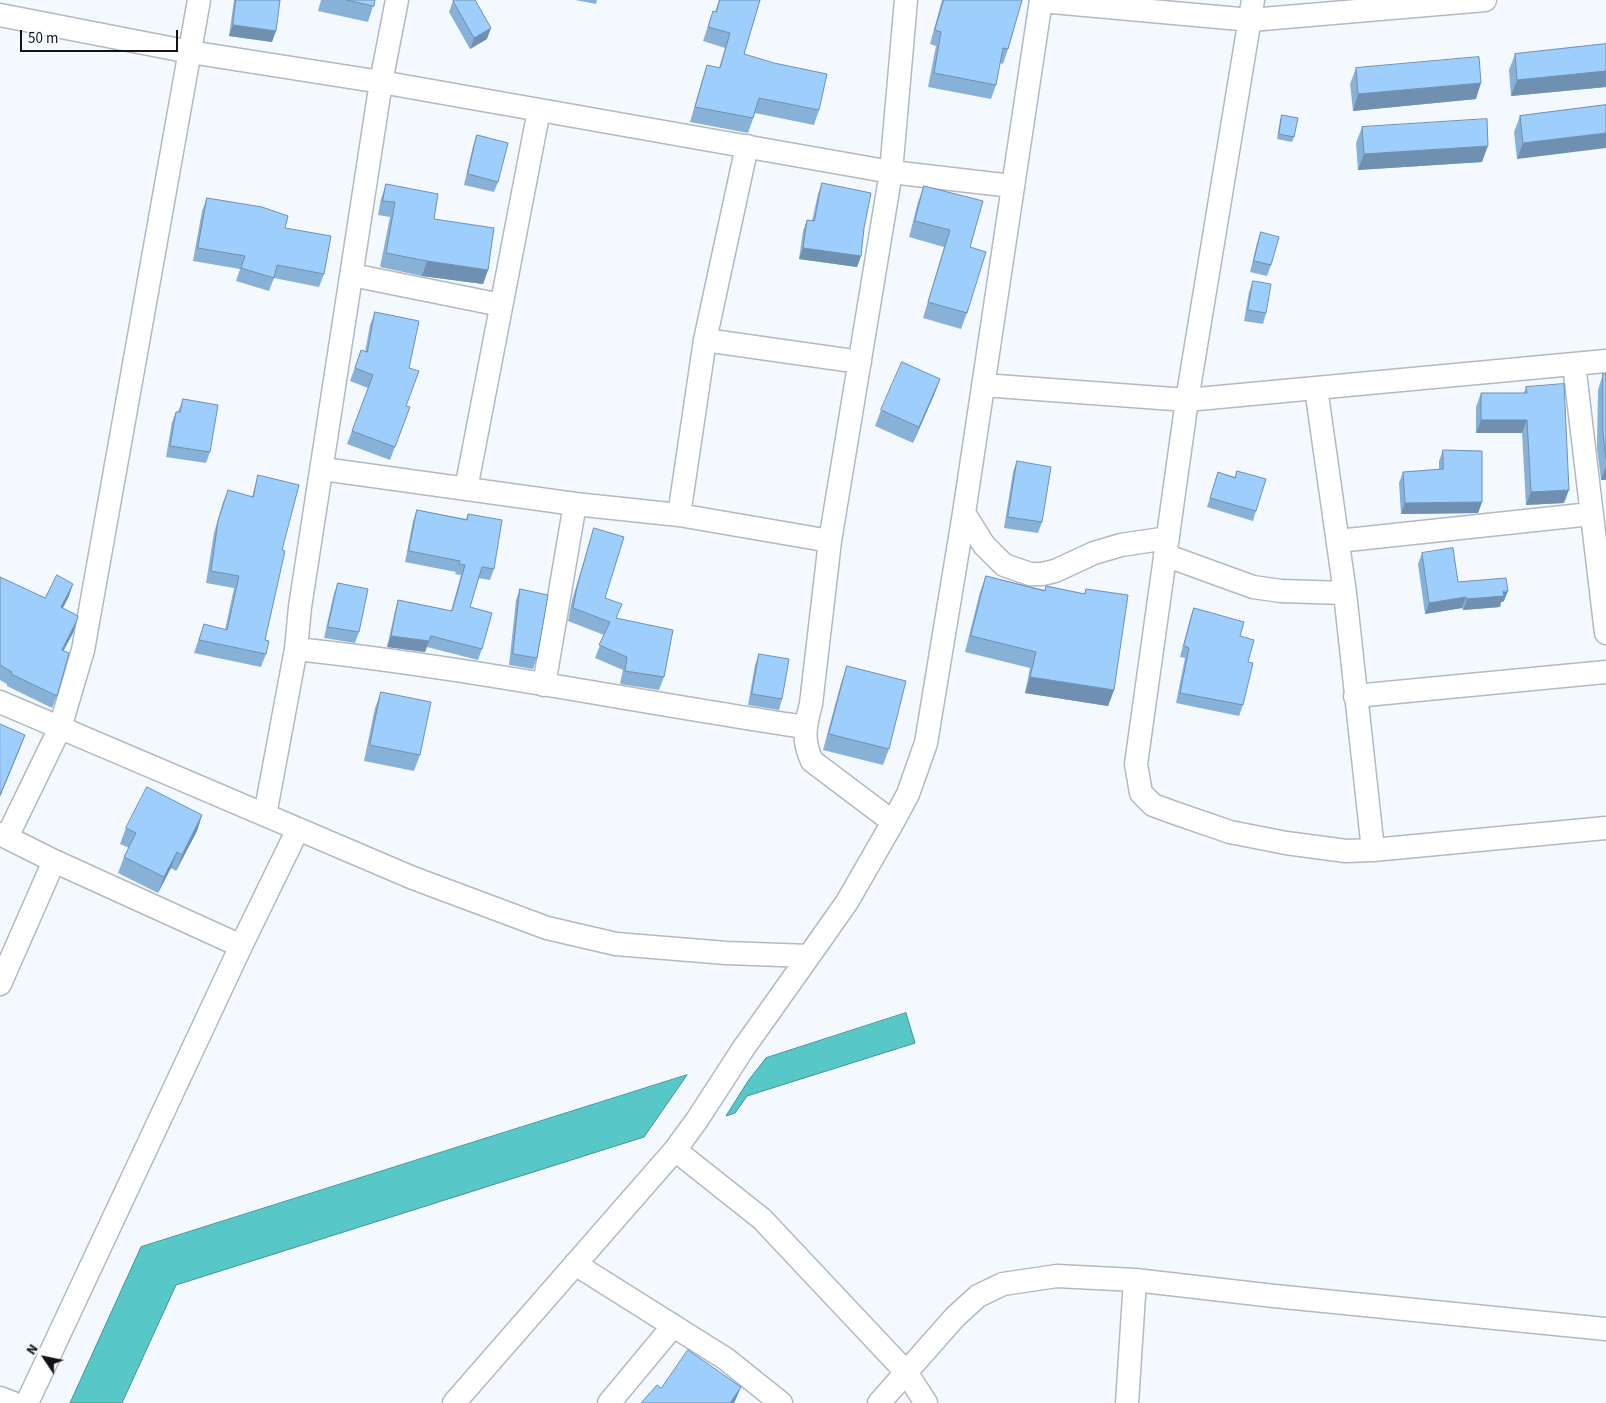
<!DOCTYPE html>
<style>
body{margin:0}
#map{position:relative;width:1606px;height:1403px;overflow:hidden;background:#f3f9fe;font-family:"Source Sans 3",sans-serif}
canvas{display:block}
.north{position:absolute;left:20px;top:1333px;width:50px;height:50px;-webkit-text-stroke:4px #f3f9fe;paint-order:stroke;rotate:304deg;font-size:14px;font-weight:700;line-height:20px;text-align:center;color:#121518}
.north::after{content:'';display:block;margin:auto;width:18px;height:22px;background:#121518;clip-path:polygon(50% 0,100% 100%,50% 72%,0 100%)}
.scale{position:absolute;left:20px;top:30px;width:158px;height:22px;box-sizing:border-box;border:2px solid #121518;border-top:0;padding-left:6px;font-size:15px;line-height:18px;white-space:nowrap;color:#121518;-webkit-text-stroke:4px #f3f9fe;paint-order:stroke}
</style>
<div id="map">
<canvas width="1606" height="1403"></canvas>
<div class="north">N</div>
<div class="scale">50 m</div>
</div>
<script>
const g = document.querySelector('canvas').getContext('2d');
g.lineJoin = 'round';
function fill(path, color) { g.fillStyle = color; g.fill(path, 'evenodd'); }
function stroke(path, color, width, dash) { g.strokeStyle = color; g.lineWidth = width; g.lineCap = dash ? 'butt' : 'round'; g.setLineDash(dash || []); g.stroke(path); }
const water = new Path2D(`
 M 906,1013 L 915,1043 L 747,1096 L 735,1113 L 726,1116 L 748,1081 L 766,1058 Z
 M 687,1075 L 644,1137 L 176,1285 L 122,1403 L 70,1403 L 141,1247 Z`);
const minor = new Path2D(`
 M 397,0 L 381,82 L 300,607 L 296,649 C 467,667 635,702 805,727
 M 1253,0 L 1187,400 L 1136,764 L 1141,793 L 1153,805 L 1172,812 L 1230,832 L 1286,843 L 1346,851 L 1373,850 L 1606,828
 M 1041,1 L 1251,20 L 1485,0
 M 0,15 L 190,52 L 381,82 L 891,172 L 1012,186
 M 747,146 L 705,340 L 679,515 L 830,541
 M 352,275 L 501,305
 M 705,340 L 860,362
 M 1574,364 L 1606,633
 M 983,385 L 1187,400 L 1606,361
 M 1316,388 L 1345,593 L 1373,850
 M 323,469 L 575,504 L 679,515
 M 466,489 L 539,110
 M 964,513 L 984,545 L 1004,565 L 1030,574 L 1042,574 L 1055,571 L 1094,553 L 1121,545 L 1168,538
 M 1338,541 L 1591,514
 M 1165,555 L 1253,587 L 1281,591 L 1345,593
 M 544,685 L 575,504
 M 1355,696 L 1606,672
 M 0,702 L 413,878 L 547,928 L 616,944 L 726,953 L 809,956 L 847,902 L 893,822 L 908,794 L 926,743 L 964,513 L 1041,0
 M 265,815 L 296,649
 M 893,822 L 812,761 C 802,740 805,726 811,704 L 830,541 L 891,172 L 906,0
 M 0,834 L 54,861 L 241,946
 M 7,837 L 60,728 L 83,650 L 199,0
 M 0,984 L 54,861
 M 675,1150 L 762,1219 L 906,1372 L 926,1403
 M 575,1264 L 726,1359 L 781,1403
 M 0,1398 L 13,1403
 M 27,1403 L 241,946 L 298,829
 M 454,1403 L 675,1150 L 697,1120 L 743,1049 L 809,956
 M 609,1403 L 673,1326
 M 879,1403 L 955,1317 L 978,1296 L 1003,1284 L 1057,1276 L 1135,1280 L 1274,1296 L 1606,1329
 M 1127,1403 L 1135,1280`);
const wall = new Path2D(`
 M 234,0 L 280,0 L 272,42 L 229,36 Z
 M 321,0 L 375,0 L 368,22 L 318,11 Z
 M 575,0 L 597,0 L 596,4 Z
 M 719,0 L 760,0 L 744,54 L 819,110 L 814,125 L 755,113 L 748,133 L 690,122 L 702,80 L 707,65 L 719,68 L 725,48 L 703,41 L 713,11 L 715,12 Z
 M 942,0 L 1022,0 L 1008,49 L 1003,64 L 1000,63 L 996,85 L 991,99 L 928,87 L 936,46 L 930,44 Z
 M 453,1 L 487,39 L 470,49 L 449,12 Z
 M 1606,44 L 1606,87 L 1511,96 L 1509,70 L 1515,54 Z
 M 1356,68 L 1476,99 L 1353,111 L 1350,84 Z
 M 1606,105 L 1517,159 L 1514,132 L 1520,116 Z
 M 1282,115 L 1294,137 L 1292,142 L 1277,139 L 1280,120 Z
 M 1362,127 L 1482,162 L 1358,170 L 1356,143 Z
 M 477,135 L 498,182 L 494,192 L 464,185 L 473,146 Z
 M 822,183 L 864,228 L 861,256 L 857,267 L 799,259 L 803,231 L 807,220 L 812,221 L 818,194 Z
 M 386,184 L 434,219 L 488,270 L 483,284 L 422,276 L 380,267 L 390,217 L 378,215 L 381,199 Z
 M 924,186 L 970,247 L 967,313 L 961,329 L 923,318 L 944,247 L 909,237 L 918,202 Z
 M 207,198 L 285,228 L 324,274 L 319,287 L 274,278 L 269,291 L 236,281 L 240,269 L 193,261 L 202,211 Z
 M 1261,232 L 1271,265 L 1267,276 L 1250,272 L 1257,243 Z
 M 1253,281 L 1266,313 L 1263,324 L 1244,321 L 1249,292 Z
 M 375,312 L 409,368 L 406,406 L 410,407 L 390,460 L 347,444 L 368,388 L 350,381 L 361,350 L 365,352 L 370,325 Z
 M 1603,374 L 1606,374 L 1606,480 L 1601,480 L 1597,448 L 1598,390 Z
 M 940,379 L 934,395 L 913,443 L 875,426 L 881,410 Z
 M 1526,387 L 1564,503 L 1526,505 L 1522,433 L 1476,433 L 1476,407 L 1481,393 L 1524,393 Z
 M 183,399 L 210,452 L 206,463 L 166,457 L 172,422 L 176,412 L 178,412 Z
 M 1443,450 L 1482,502 L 1478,513 L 1401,514 L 1399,483 L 1403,472 L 1439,470 L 1439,461 Z
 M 1017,461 L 1042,522 L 1038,533 L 1004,528 L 1013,472 Z
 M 1237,471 L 1256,511 L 1253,521 L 1207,507 L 1218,472 L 1235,477 Z
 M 258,475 L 282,550 L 265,640 L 266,654 L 261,667 L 194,653 L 204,624 L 225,630 L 234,588 L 206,583 L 214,533 L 223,502 L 228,490 L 252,497 Z
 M 417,510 L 466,519 L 468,514 L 494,569 L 490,580 L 478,578 L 470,607 L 482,649 L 478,660 L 427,647 L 425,652 L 387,647 L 395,611 L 398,600 L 451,611 L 461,575 L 455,574 L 456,572 L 405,562 L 413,521 Z
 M 594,528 L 605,598 L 617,618 L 664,677 L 659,690 L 620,684 L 623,670 L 595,658 L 604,635 L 568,621 L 572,600 L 590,541 Z
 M 1422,553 L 1458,582 L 1504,601 L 1501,602 L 1500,607 L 1463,610 L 1462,608 L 1425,614 L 1418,564 Z
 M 986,576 L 1045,590 L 1046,586 L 1084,594 L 1086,589 L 1114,690 L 1108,706 L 1025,693 L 1030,668 L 965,652 L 980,592 Z
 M 0,577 L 45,598 L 69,596 L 63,608 L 77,620 L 73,633 L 64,650 L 57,696 L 52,708 L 7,686 L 7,684 L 0,680 Z
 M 338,583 L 359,632 L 355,643 L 324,638 L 334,593 Z
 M 520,589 L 537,658 L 533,669 L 509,665 L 516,600 Z
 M 1194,608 L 1240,636 L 1248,662 L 1243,705 L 1239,716 L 1176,703 L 1185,658 L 1180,657 L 1190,619 Z
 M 759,654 L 782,699 L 779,710 L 748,705 L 755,665 Z
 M 847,666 L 889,749 L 883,765 L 823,750 L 841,683 Z
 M 381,692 L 420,755 L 414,771 L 364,761 L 375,708 Z
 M 202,815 L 197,831 L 176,871 L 171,868 L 158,893 L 118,873 L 124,857 L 129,848 L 120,844 L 126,828 Z`);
const shadedWall = new Path2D(`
 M 233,25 L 276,31 L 272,42 L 229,36 Z
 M 491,28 L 487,39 L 470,49 L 474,38 Z
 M 1606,71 L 1606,87 L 1511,96 L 1517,80 Z
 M 1481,83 L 1476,99 L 1353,111 L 1358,94 Z
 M 1606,133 L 1606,148 L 1517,159 L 1523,143 Z
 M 1488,146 L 1482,162 L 1358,170 L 1364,154 Z
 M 803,248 L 861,256 L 857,267 L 799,259 Z
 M 427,261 L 488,270 L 483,284 L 422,276 Z
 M 940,379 L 934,395 L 913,443 L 919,427 Z
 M 1481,420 L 1527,420 L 1522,433 L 1476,433 Z
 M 1606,466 L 1606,480 L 1601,480 Z
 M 1569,490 L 1564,503 L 1526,505 L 1531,492 Z
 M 1482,502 L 1478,513 L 1401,514 L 1405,503 Z
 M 73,584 L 69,596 L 57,619 L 61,607 Z
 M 1508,591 L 1504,601 L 1501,602 L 1500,607 L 1463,610 L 1467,599 Z
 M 1466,597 L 1462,608 L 1425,614 L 1429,603 Z
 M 77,620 L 73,633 L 57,662 L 62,650 Z
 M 391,636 L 429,641 L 425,652 L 387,647 Z
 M 1030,677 L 1114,690 L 1108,706 L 1025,693 Z
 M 25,735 L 19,751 L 0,797 L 0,795 Z
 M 202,815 L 197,831 L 176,871 L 182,855 Z
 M 177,852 L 171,868 L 158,893 L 164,877 Z
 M 741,1387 L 736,1399 L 734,1403 L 730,1403 Z`);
const building = new Path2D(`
 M 236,0 L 280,0 L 276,31 L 233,25 Z
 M 347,0 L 375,0 L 374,6 Z
 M 455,0 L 475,0 L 491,28 L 474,38 L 453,1 Z
 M 720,0 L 760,0 L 744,54 L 774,63 L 827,74 L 819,110 L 759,98 L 753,118 L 695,107 L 707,65 L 720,68 L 730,33 L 708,27 L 713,11 L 716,12 Z
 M 944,0 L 1022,0 L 1008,49 L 1003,48 L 996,85 L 934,73 L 941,32 L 935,30 Z
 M 1606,44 L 1606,71 L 1517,80 L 1515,54 Z
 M 1479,57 L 1481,83 L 1358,94 L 1356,68 Z
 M 1606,105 L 1606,133 L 1523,143 L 1520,116 Z
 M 1282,115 L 1298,118 L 1294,137 L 1279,134 Z
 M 1487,119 L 1488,146 L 1364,154 L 1362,127 Z
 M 477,135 L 508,143 L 498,182 L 468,174 Z
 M 822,183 L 871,193 L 864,228 L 861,256 L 803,248 L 807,220 L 814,221 Z
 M 386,184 L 438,194 L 434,219 L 494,228 L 488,270 L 427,261 L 386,253 L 395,202 L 383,201 Z
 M 924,186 L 983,201 L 970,247 L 986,252 L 967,313 L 928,302 L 950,230 L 915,221 Z
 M 207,198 L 262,207 L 288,216 L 285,228 L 331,236 L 324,274 L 277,265 L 274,278 L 241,268 L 245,256 L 198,248 Z
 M 1261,232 L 1279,237 L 1271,265 L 1254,261 Z
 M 1253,281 L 1271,284 L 1266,313 L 1248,310 Z
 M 375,312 L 419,321 L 409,368 L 419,371 L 406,406 L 410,407 L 395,447 L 352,431 L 373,375 L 355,368 L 361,350 L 367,352 Z
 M 902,362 L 940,379 L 919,427 L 881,410 Z
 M 1603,374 L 1606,374 L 1606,459 L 1603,433 Z
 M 1564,384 L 1569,490 L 1531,492 L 1527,420 L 1481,420 L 1481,393 L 1527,393 L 1526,387 Z
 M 183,399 L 218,405 L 210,452 L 170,446 L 176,412 L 180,412 Z
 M 1443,450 L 1482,451 L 1482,502 L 1405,503 L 1403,472 L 1443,469 Z
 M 1017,461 L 1051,467 L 1042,522 L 1008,517 Z
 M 1237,471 L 1266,479 L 1256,511 L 1210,498 L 1218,472 L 1235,478 Z
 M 258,475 L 299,485 L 282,550 L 285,551 L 265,640 L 269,641 L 266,654 L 199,640 L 204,624 L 227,630 L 239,576 L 211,571 L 218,521 L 228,490 L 253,497 Z
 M 417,510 L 467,520 L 468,514 L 502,520 L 494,569 L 482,567 L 470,607 L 492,613 L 482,649 L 431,636 L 429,641 L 391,636 L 398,600 L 452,611 L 465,565 L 459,564 L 460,561 L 409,551 Z
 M 594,528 L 624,537 L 605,598 L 622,604 L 616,618 L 673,630 L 664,677 L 625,671 L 627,657 L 599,645 L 610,622 L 573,608 L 577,587 Z
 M 1453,548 L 1458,582 L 1506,578 L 1508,591 L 1503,591 L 1504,596 L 1467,599 L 1466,597 L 1429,603 L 1422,553 Z
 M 57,575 L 73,584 L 61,607 L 78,616 L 77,620 L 62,650 L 69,653 L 57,696 L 11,674 L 12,672 L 0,665 L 0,577 L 45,598 Z
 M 986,576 L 1045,591 L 1046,586 L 1085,594 L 1086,589 L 1128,595 L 1114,690 L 1030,677 L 1036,652 L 971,636 Z
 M 338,583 L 368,589 L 359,632 L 328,627 Z
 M 520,589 L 548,595 L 537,658 L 513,654 Z
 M 1194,608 L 1244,622 L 1240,636 L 1254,640 L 1248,662 L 1253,663 L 1243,705 L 1180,693 L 1189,648 L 1184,646 Z
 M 759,654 L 789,659 L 782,699 L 752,694 Z
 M 847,666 L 906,681 L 889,749 L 829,734 Z
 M 381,692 L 431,702 L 420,755 L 370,745 Z
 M 0,724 L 25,735 L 0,795 Z
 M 147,787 L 202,815 L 182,855 L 177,852 L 164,877 L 124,857 L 136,833 L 126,828 Z
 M 688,1350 L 741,1387 L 730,1403 L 641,1403 L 657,1385 L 661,1388 Z`);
fill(water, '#58c7c7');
stroke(water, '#439292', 1);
stroke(minor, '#b1b9c2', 25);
stroke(minor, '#fff', 22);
fill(wall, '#88b1d8');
fill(shadedWall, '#6f90b0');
fill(building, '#9ecefb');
stroke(building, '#6f90b0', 1);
</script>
